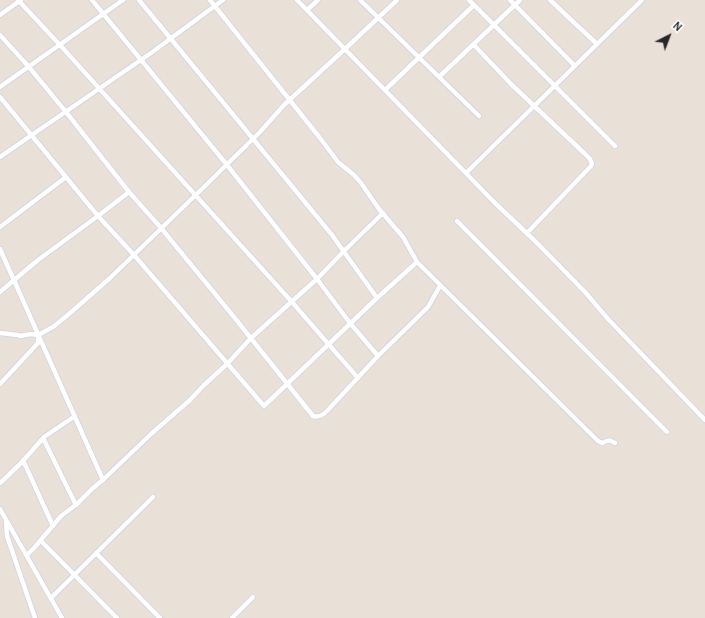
<!DOCTYPE html>
<style>
body{margin:0}
#map{position:relative;width:705px;height:618px;overflow:hidden;background:#e9e0d8;font-family:Karla,sans-serif}
canvas{display:block}
.north{position:absolute;left:649px;top:16px;width:40px;height:40px;-webkit-text-stroke:3px #fff;paint-order:stroke;rotate:42deg;font-size:11px;font-weight:700;line-height:16px;text-align:center;color:#272727}
.north::after{content:'';display:block;margin:auto;width:14px;height:18px;background:#272727;clip-path:polygon(50% 0,100% 100%,50% 72%,0 100%)}
</style>
<div id="map">
<canvas width="705" height="618"></canvas>
<div class="north">N</div>
</div>
<script>
const g = document.querySelector('canvas').getContext('2d');
g.lineJoin = 'round';
function stroke(path, color, width, dash) { g.strokeStyle = color; g.lineWidth = width; g.lineCap = dash ? 'butt' : 'round'; g.setLineDash(dash || []); g.stroke(path); }
const minor = new Path2D(`
 M 18,0 L 60,45 L 291,301 L 358,378
 M 92,0 L 227,165 L 317,279 L 350,323 L 378,356
 M 139,0 L 332,235 L 377,298
 M 297,0 L 494,202 L 537,243 L 585,292 L 608,319 L 705,420
 M 360,0 L 479,116
 M 469,0 L 615,146
 M 510,0 L 575,66
 M 550,0 L 597,44
 M 307,10 L 318,0
 M 0,15 L 21,0
 M 0,35 L 29,67 L 66,112 L 129,192 L 161,228 L 234,317 L 313,416 C 319,418 323,415 327,411 L 378,356 L 428,307 L 440,286
 M 474,45 L 511,84 L 584,153 L 590,159 L 592,164 L 591,166 L 527,233
 M 439,77 L 520,0
 M 0,87 L 123,0
 M 385,90 L 474,5
 M 0,97 L 98,216 L 134,255 L 264,406 L 377,298 L 417,262 L 403,237 L 379,209 L 361,183 L 354,175 L 338,162 L 320,138 L 210,0
 M 0,157 L 151,53 L 223,0
 M 466,173 L 642,0
 M 457,221 L 667,432
 M 0,227 L 66,177
 M 0,249 L 103,480
 M 417,262 L 598,441 L 602,443 C 609,440 608,439 615,443
 M 0,292 L 38,260 L 98,216 L 129,192
 M 0,333 L 18,335 L 20,336 L 31,334 L 38,335 L 53,327 L 69,314 L 110,278 L 206,185 L 260,132 L 284,105 L 345,49 L 397,0
 M 0,384 L 38,343 L 38,337
 M 43,438 L 76,505
 M 23,460 L 53,526
 M 0,483 L 22,462 L 44,437 L 75,416
 M 0,509 L 62,618
 M 6,521 L 7,536 L 35,618
 M 41,541 L 117,618
 M 96,553 L 160,618
 M 27,555 L 34,548 L 61,516 L 77,504 L 93,488 L 103,480 L 151,434 L 190,400 L 204,385 L 227,364 L 251,338 L 317,279 L 344,251 L 383,213
 M 51,598 L 153,497
 M 232,618 L 253,597`);
stroke(minor, '#ced3e0', 6);
stroke(minor, '#fff', 4.5);
</script>
